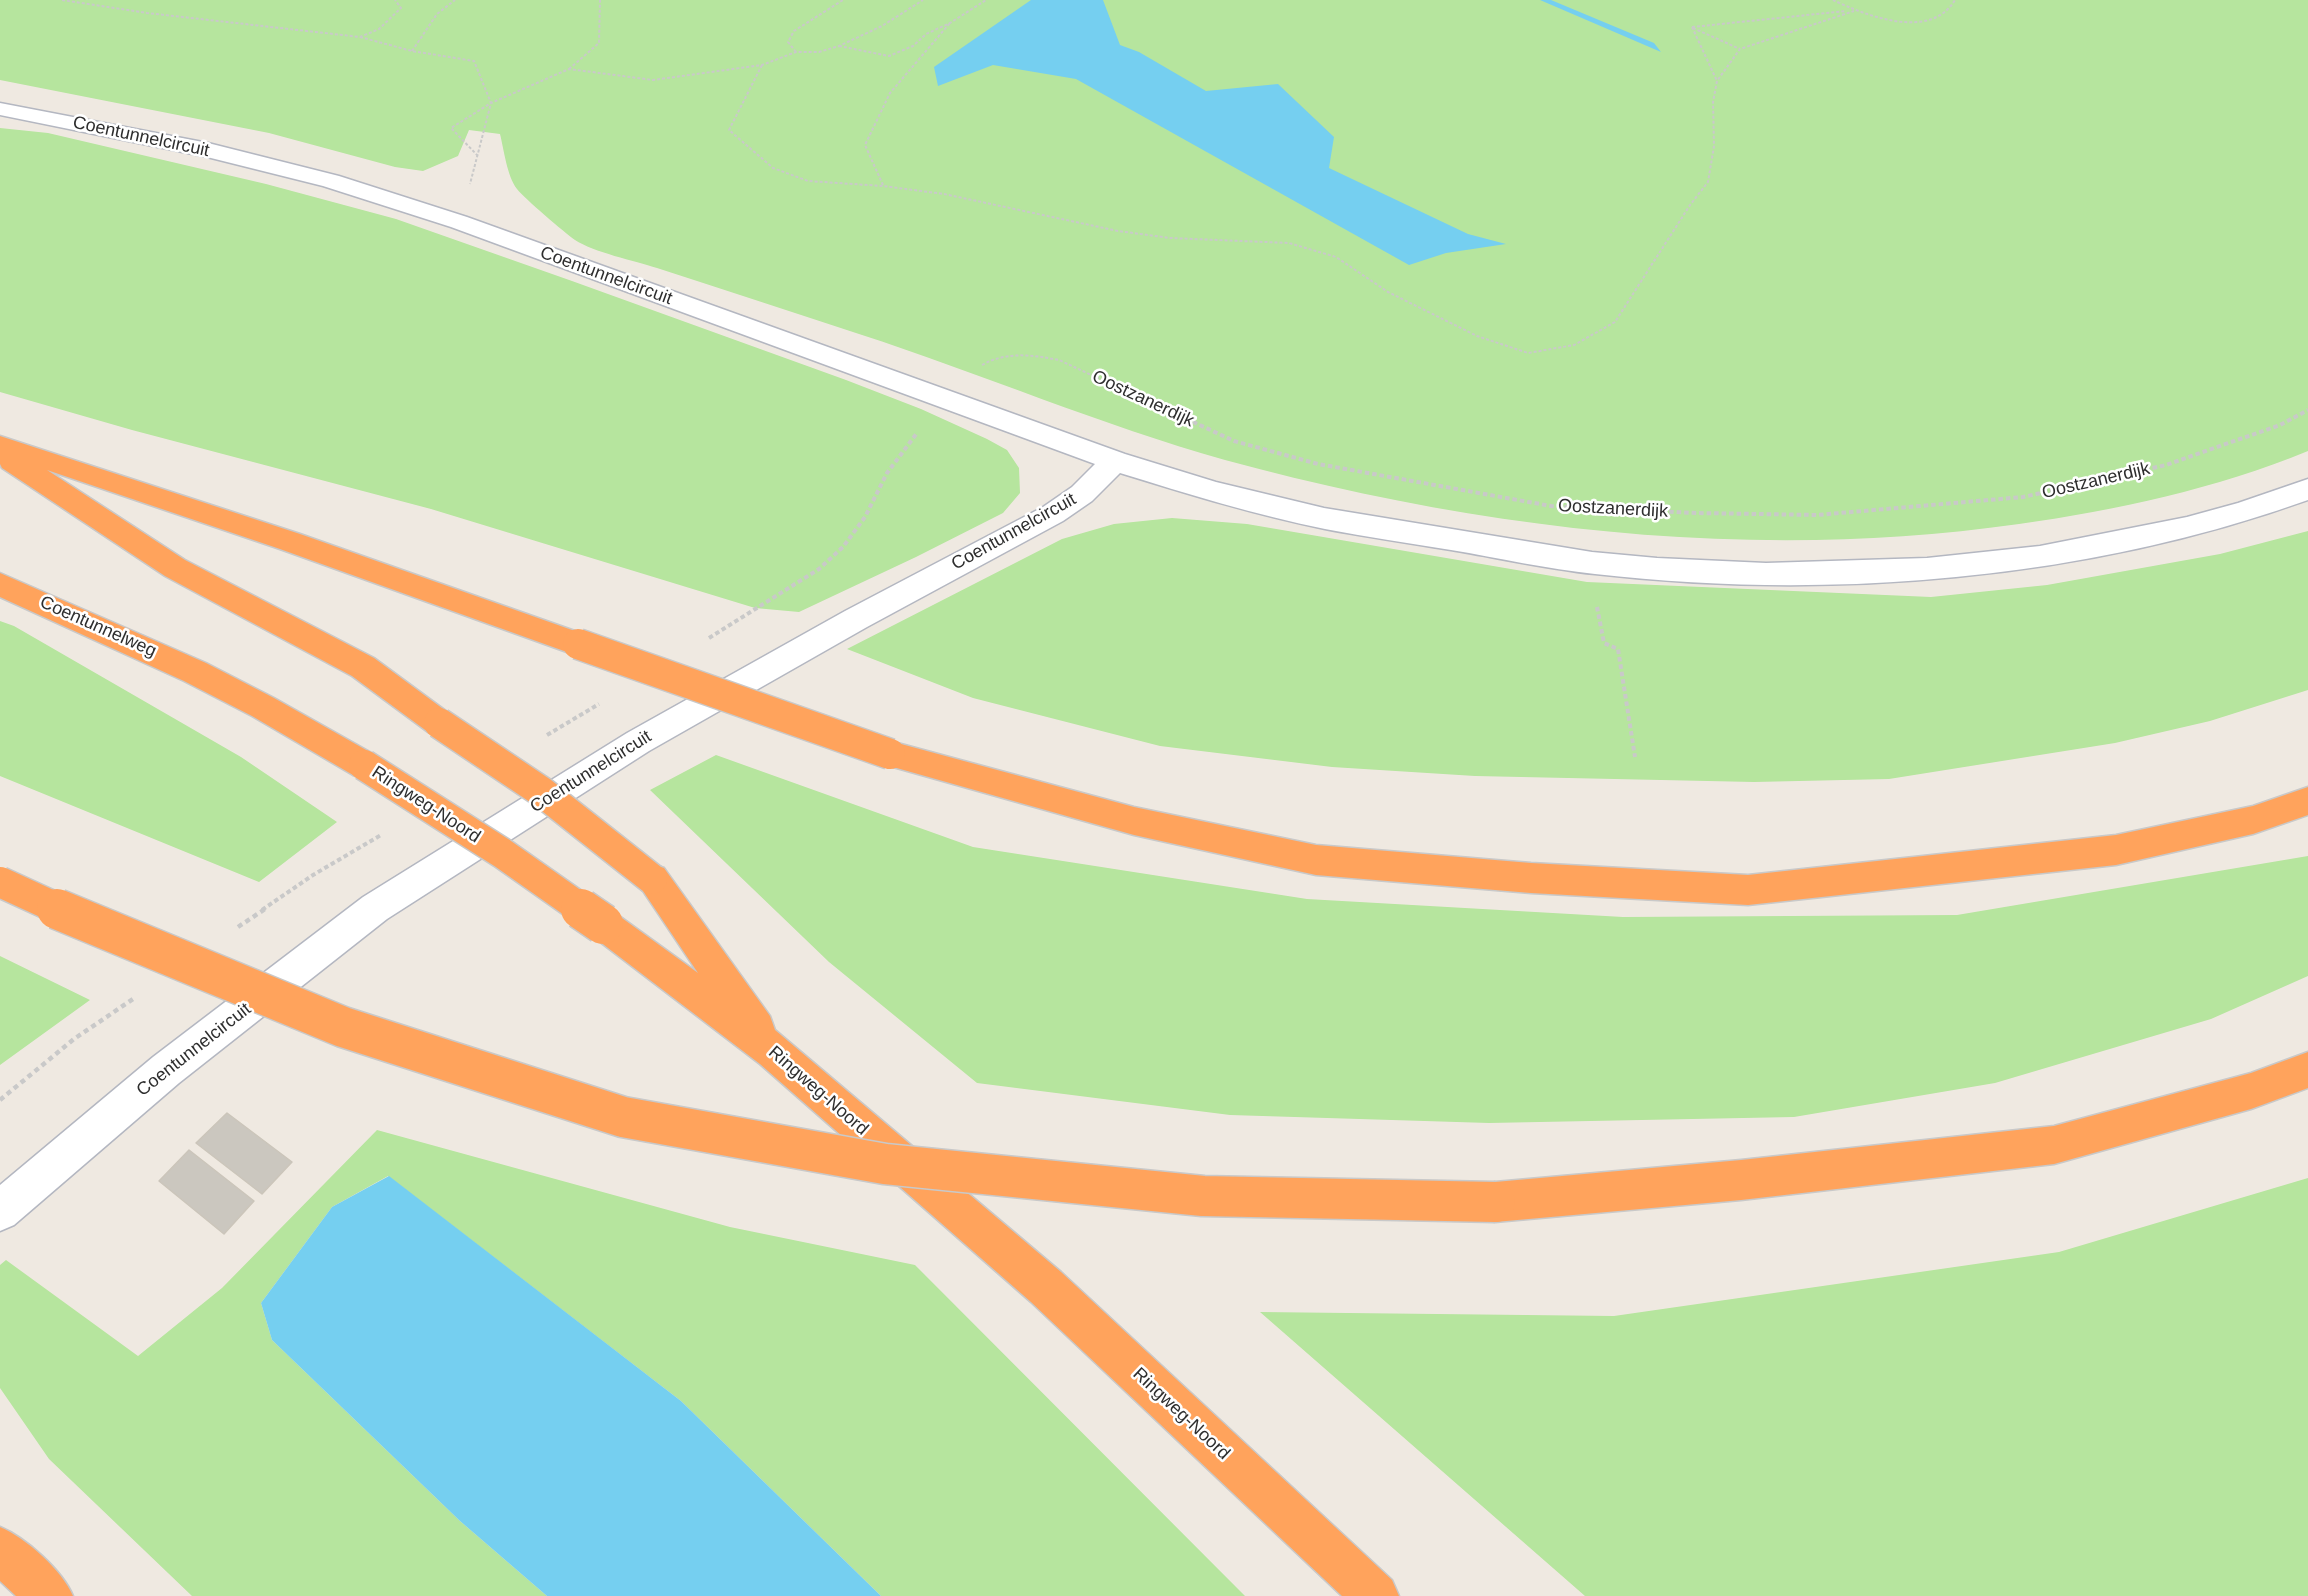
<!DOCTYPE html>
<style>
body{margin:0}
canvas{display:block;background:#efe9e1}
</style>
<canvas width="2308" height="1596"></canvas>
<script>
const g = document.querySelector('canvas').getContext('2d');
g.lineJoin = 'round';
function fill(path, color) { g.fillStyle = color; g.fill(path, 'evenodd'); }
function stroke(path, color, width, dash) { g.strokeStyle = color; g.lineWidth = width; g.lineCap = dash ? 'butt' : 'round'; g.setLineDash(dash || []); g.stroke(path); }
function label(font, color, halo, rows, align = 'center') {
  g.font = font + ' Arial,sans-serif'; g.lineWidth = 5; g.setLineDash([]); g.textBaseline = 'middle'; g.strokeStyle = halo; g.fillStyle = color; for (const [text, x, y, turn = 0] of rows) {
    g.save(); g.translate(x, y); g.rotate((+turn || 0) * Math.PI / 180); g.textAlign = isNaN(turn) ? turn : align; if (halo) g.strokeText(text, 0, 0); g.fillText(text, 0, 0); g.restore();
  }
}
const green = new Path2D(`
 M 0,0 L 2308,0 L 2308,451 C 2215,489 2118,510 2019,524 C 1753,562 1482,530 1225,460 C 1101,425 982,374 859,334 C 792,312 725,290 657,268 C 635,261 593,252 575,240 C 564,232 525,199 517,189 C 507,176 504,150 500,134 L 469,130 L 458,156 L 423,171 L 395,167 L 269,133 L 0,80 Z
 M 0,128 L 48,133 L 266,184 L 396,219 L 572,281 L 846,380 L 921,409 L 987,439 L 1007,450 L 1019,468 L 1020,493 L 1003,513 L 916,557 L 799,612 L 755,608 L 431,509 L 132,430 L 0,392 Z
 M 1172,518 L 1247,524 L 1587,582 L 1931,597 L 2047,585 L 2220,554 L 2308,531 L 2308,690 L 2210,721 L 2115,743 L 1889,779 L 1754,782 L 1475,776 L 1332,767 L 1160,746 L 973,698 L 847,649 L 1062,539 L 1114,524 Z
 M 0,621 L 14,626 L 241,757 L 337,822 L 259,882 L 0,776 Z
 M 716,755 L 973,847 L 1307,899 L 1623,917 L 1957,915 L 2308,856 L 2308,976 L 2211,1019 L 1995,1083 L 1794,1117 L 1489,1123 L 1230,1115 L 977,1083 L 829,962 L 650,790 Z
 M 0,956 L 90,1000 L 0,1065 Z
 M 377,1130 L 730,1227 L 915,1265 L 1245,1596 L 881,1596 L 681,1401 L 388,1176 L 332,1207 L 261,1303 L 272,1340 L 460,1521 L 547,1596 L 192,1596 L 49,1459 L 0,1388 L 0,1265 L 6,1260 L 138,1356 L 222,1288 Z
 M 2308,1178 L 2308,1596 L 1585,1596 L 1260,1312 L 1614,1316 L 2059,1252 Z`);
const water = new Path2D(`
 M 1031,0 L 1103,0 L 1120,45 L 1139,52 L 1206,91 L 1278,84 L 1334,137 L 1329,168 L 1468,234 L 1506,244 L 1446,253 L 1409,265 L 1076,79 L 993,65 L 938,86 L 934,67 Z
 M 1540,0 L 1551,0 L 1654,43 L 1661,52 Z
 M 389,1176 L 681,1401 L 881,1596 L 547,1596 L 460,1521 L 272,1340 L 261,1303 L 332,1207 Z`);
const building = new Path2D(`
 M 227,1113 L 292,1162 L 262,1194 L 196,1143 Z
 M 189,1150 L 254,1201 L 224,1234 L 159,1181 Z`);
const pathFar2 = new Path2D(`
 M 62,0 L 147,13 L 360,37 L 379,29 L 401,8 L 395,0
 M 1833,0 C 1867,16 1930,41 1955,0
 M 1692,27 L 1846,11
 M 1692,27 L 1717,81
 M 1693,28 L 1740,49
 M 360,37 L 412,51 L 474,61 L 491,103 L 470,184
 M 839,46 L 889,56 L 913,46 L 926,34 L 950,23 L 986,0
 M 412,51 L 437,14 L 455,0
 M 796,52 L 788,42 L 794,31 L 843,0
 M 762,65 L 729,130 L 773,168 L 808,181 L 883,186 L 944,194 L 1118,231 L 1170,238 L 1289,243 L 1336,257 L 1388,292 L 1477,336 L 1528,353 L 1574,345 L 1615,322 L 1690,205 L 1708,182 L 1714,146 L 1713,102 L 1717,81 L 1740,49 L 1854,11
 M 569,69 L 599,43 L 600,0
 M 478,156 L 451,128 L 491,103 L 569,69 L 653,80 L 762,65 L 796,52 L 819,52 L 839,46 L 882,26 L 923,0
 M 883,185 L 865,145 L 890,93 L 950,23
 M 982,365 C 1007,351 1032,355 1059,360 L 1128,392`);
const pathFar1 = new Path2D(`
 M 1125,390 L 1234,441 L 1318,464 L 1551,506 L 1696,513 L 1817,515 L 2023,497 L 2166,465 L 2280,425 L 2308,410
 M 1597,607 L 1604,643 L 1618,649 L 1635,757
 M 709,638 L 819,569 L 843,547 L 865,517 L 887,473 L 917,433
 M 547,735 L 599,704
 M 262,910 L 313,875 L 381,835`);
const path = new Path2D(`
 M 238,927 L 265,909
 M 0,1100 L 74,1039 L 133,999`);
const minor = new Path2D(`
 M 0,103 L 208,143 L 339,176 L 467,217 L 1125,454 L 1216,482 L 1324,508 L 1592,552 L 1657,558 L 1766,563 L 1927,558 L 2040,546 L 2187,517 L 2238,503 L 2308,479 L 2308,500 C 2086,580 1829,601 1595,574 C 1547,569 1499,558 1451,550 C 1409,543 1367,537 1325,529 C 1256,515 1188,494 1120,473 L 1092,501 L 1063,521 L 867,627 L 649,751 L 387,919 L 179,1083 L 14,1225 L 0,1231 L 0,1185 L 153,1057 L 363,897 L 627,733 L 845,611 L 1043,507 L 1072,487 L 1095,464 L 451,227 L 323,186 L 207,157 L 0,115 Z`);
const highway = new Path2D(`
 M 0,436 L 300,534 L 589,636 L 593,644 L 589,652 L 578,656 L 280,549 L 47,470 L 185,560 L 374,658 L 450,714 L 455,723 L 450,732 L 439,736 L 428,732 L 352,676 L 165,576 L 2,468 L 0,464 Z
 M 0,573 L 206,663 L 274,698 L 375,755 L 380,765 L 375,775 L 364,779 L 353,775 L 252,716 L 184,681 L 0,597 Z
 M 890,741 L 1134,807 L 1316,845 L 1531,863 L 1748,875 L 2116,835 L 2253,806 L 2308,787 L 2308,815 L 2253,834 L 2116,865 L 1748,905 L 1531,893 L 1316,875 L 1134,835 L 879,763 L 874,754 L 879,745 Z
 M 652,864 L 664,868 L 770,1016 L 775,1030 L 1061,1272 L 1392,1580 L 1399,1596 L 1342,1596 L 1031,1302 L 760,1064 L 591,935 L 585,924 L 591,913 L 603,908 L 615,913 L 698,973 L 635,879 L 640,868 Z
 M 2308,1052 L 2308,1088 L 2251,1109 L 2054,1164 L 1741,1200 L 1495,1222 L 1481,1216 L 1475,1202 L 1481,1188 L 1495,1182 L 1741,1160 L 2054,1126 L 2251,1073 Z
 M 0,1527 C 26,1538 62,1570 73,1596 L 16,1596 L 0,1581 Z`);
const highwayBridgeFar1 = new Path2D(`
 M 578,644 L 890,754
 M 439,723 L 542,792 L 652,879
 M 364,765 L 502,853 L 583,910
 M 0,882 L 61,910`);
const highwayBridge = new Path2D(`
 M 57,909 L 343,1027 L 623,1117 L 885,1164 L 1203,1196 L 1495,1202
 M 581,909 L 603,924`);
const streetNames = [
 ["Coentunnelcircuit",141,137,12],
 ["Coentunnelcircuit",606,276,20],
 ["Oostzanerdijk",1143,399,25],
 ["Oostzanerdijk",2096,481,-13],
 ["Oostzanerdijk",1613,509,3],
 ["Coentunnelcircuit",1014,532,-29],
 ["Coentunnelweg",98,627,24],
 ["Coentunnelcircuit",591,772,-32],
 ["Ringweg-Noord",426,805,33],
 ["Coentunnelcircuit",194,1050,-38],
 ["Ringweg-Noord",818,1091,41],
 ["Ringweg-Noord",1181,1414,43]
];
fill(green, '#b6e59e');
fill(water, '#75cff0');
fill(building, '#cbc7bf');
stroke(building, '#cbc5ba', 1.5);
stroke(minor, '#b4b7c1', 3);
stroke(highway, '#c9c9c9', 3);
stroke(pathFar2, '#c9c9c9', 2, [3, 2]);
stroke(pathFar1, '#c9c9c9', 4, [4.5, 3]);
stroke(path, '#c9c9c9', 4.5, [5, 4]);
fill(minor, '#fff');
fill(highway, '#ffa35c');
stroke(highwayBridgeFar1, '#c9c9c9', 33, []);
stroke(highwayBridge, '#c9c9c9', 43, []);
stroke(highwayBridgeFar1, '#ffa35c', 30);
stroke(highwayBridge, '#ffa35c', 40);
label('18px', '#2e2e2e', '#fff', streetNames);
</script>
